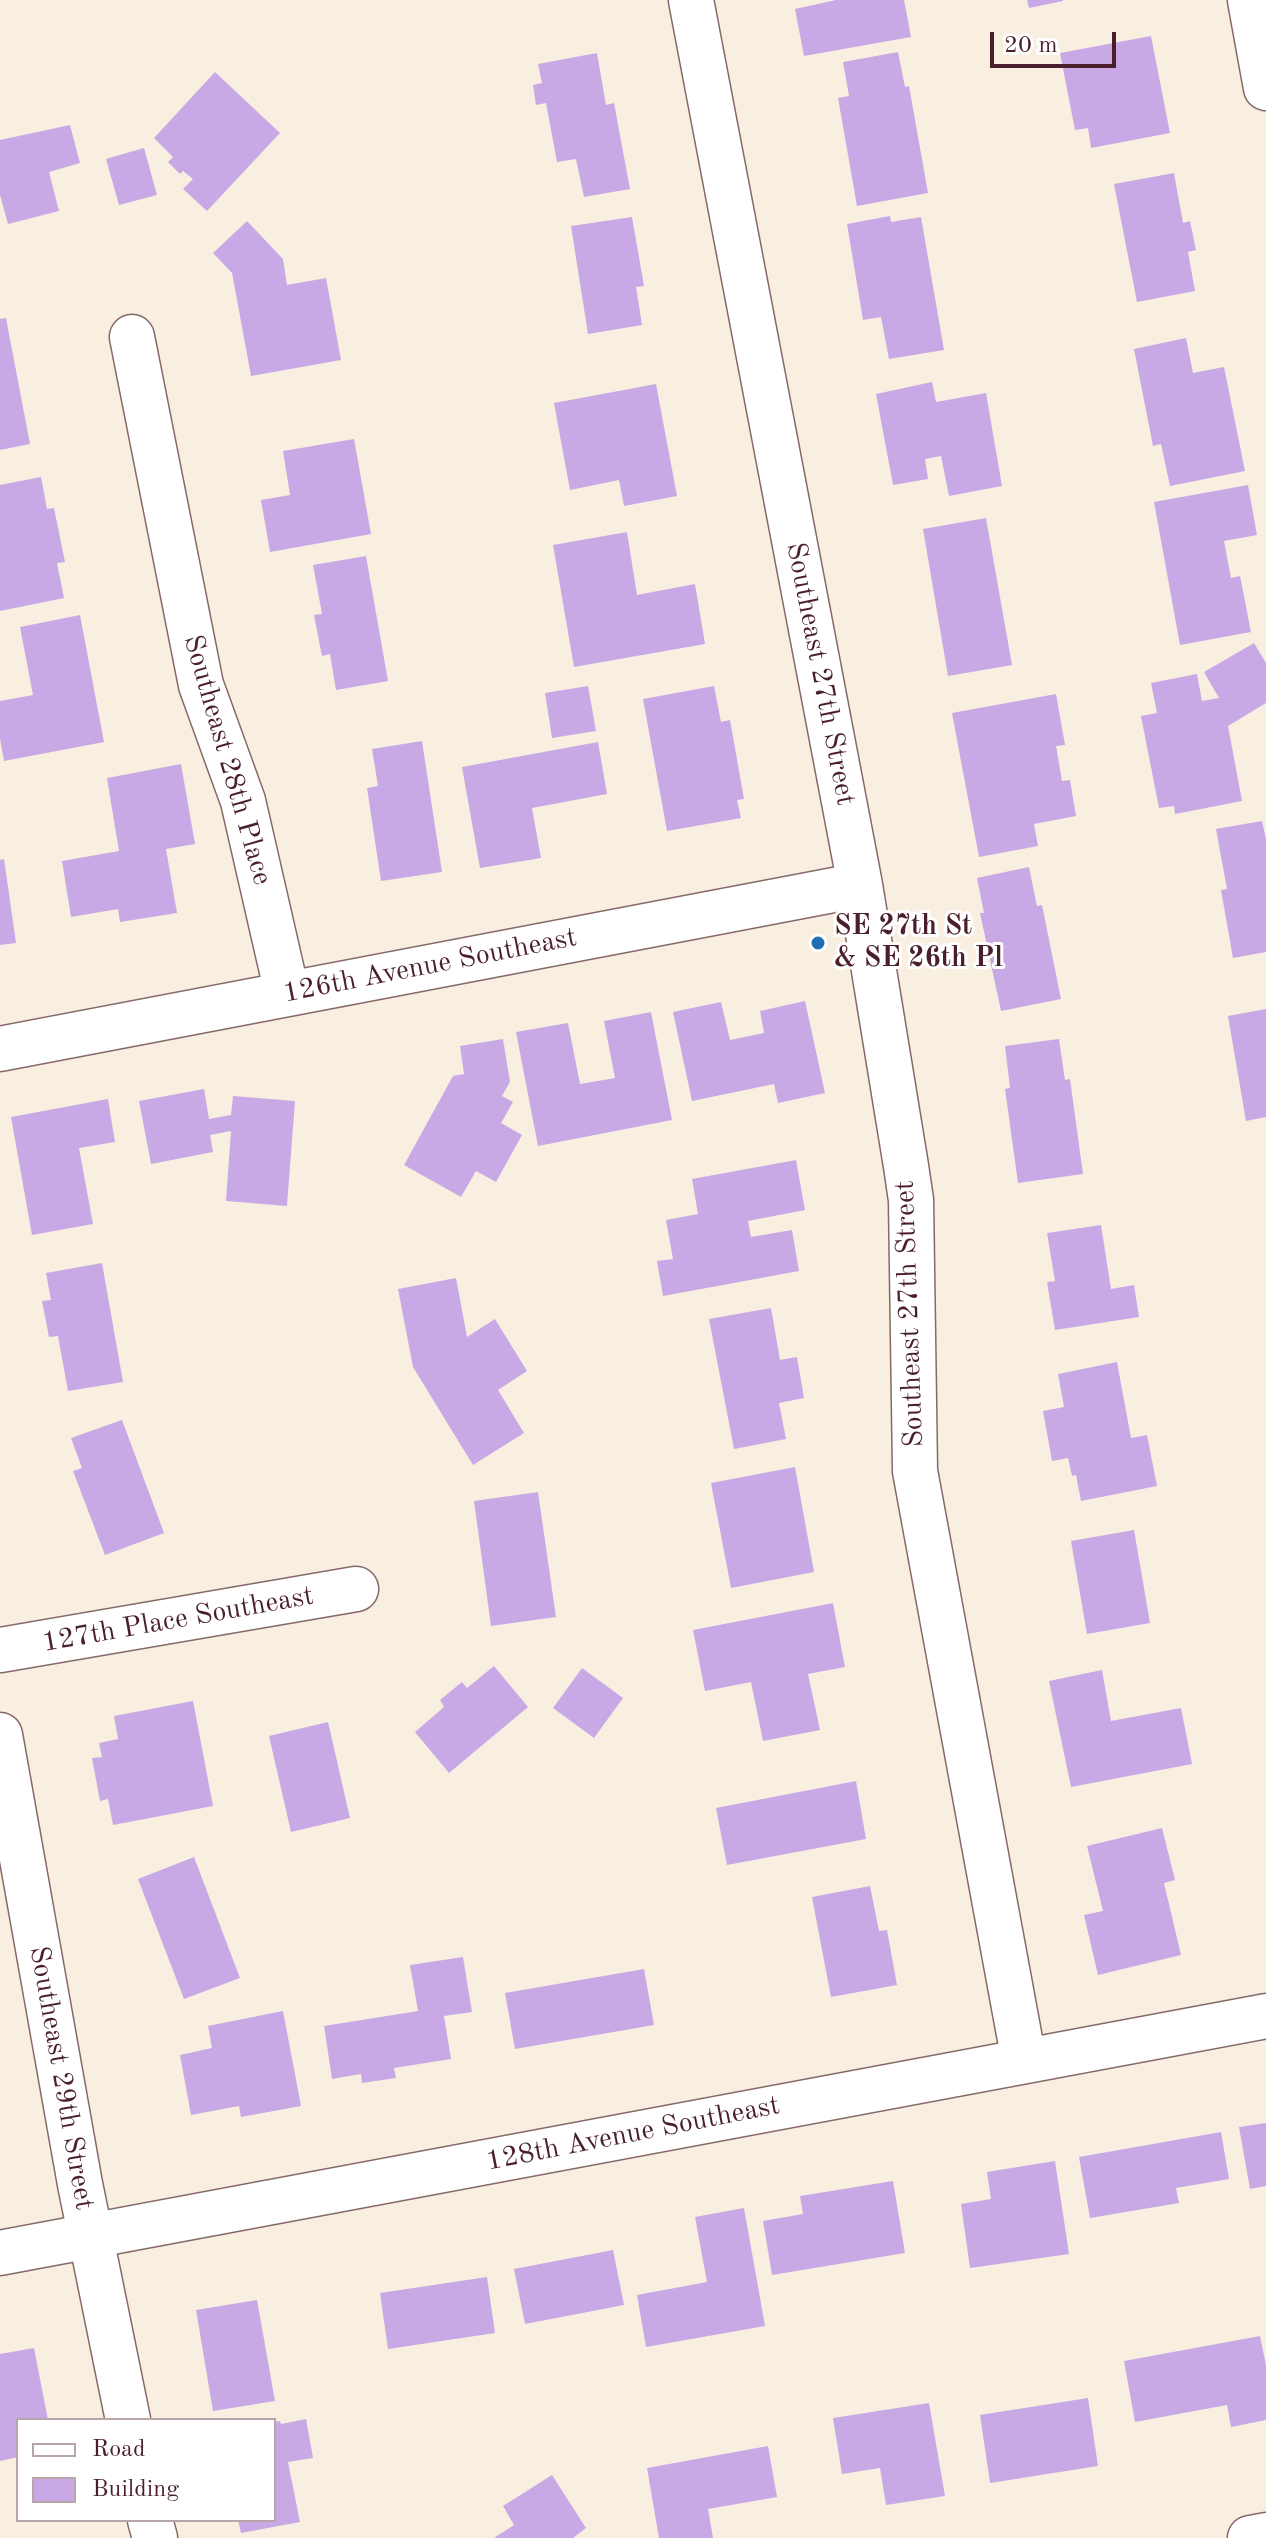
<!DOCTYPE html>
<style>
body{margin:0}
#map{position:relative;width:1266px;height:2538px;overflow:hidden;background:#f8efe0;font-family:"Old Standard TT",serif}
canvas{display:block}
.legend{position:absolute;left:16px;top:2418px;width:260px;height:104px;box-sizing:border-box;background:#fff;border:2px solid #b7a5aa;margin:0;padding:10px 14px;list-style:none;font-size:24px;color:#4a1f2b}
.legend li{display:flex;align-items:center;gap:16px;height:40px}
.legend b{width:40px;border:2px solid #b7a5aa}
.scale{position:absolute;left:990px;top:32px;width:126px;height:36px;box-sizing:border-box;border:4px solid #4a1f2b;border-top:0;padding-left:10px;font-size:24px;line-height:28px;white-space:nowrap;color:#4a1f2b;-webkit-text-stroke:6px #fff;paint-order:stroke}
</style>
<div id="map">
<canvas width="1266" height="2538"></canvas>
<ul class="legend">
<li><b style="height:10px;background:#fff"></b>Road</li>
<li><b style="height:22px;background:#c8a9e6"></b>Building</li>
</ul>
<div class="scale">20 m</div>
</div>
<script>
const g = document.querySelector('canvas').getContext('2d');
g.lineJoin = 'round';
function fill(path, color) { g.fillStyle = color; g.fill(path, 'evenodd'); }
function stroke(path, color, width, dash) { g.strokeStyle = color; g.lineWidth = width; g.lineCap = dash ? 'butt' : 'round'; g.setLineDash(dash || []); g.stroke(path); }
function label(font, color, halo, rows, align = 'center') {
  g.font = font + ' "Old Standard TT",serif'; g.lineWidth = 6; g.setLineDash([]); g.textBaseline = 'middle'; g.strokeStyle = halo; g.fillStyle = color; for (const [text, x, y, turn = 0] of rows) {
    g.save(); g.translate(x, y); g.rotate((+turn || 0) * Math.PI / 180); g.textAlign = isNaN(turn) ? turn : align; if (halo) g.strokeText(text, 0, 0); g.fillText(text, 0, 0); g.restore();
  }
}
const building = new Path2D(`
 M 836,0 L 904,0 L 911,37 L 804,56 L 795,9 Z
 M 1027,0 L 1063,0 L 1063,1 L 1029,8 Z
 M 1151,36 L 1170,133 L 1091,148 L 1088,128 L 1075,130 L 1060,53 Z
 M 898,52 L 905,87 L 909,86 L 928,193 L 857,206 L 838,98 L 849,96 L 843,62 Z
 M 597,53 L 606,105 L 614,103 L 630,189 L 584,197 L 576,159 L 557,162 L 546,103 L 536,105 L 533,85 L 542,83 L 538,64 Z
 M 215,72 L 280,133 L 207,211 L 183,189 L 193,179 L 183,171 L 180,174 L 168,162 L 173,157 L 154,138 Z
 M 70,125 L 80,163 L 49,172 L 59,211 L 8,224 L 0,195 L 0,140 Z
 M 144,148 L 157,195 L 119,205 L 106,159 Z
 M 1174,173 L 1183,223 L 1190,221 L 1196,250 L 1188,252 L 1195,291 L 1137,302 L 1114,184 Z
 M 890,216 L 891,222 L 921,217 L 944,350 L 889,359 L 881,317 L 863,320 L 847,224 Z
 M 632,217 L 644,286 L 636,287 L 642,325 L 588,334 L 571,226 Z
 M 247,221 L 283,259 L 287,285 L 326,278 L 341,360 L 251,376 L 232,273 L 213,253 Z
 M 6,318 L 30,444 L 0,450 L 0,319 Z
 M 1186,338 L 1193,373 L 1224,367 L 1245,471 L 1170,486 L 1161,444 L 1153,446 L 1134,349 Z
 M 932,382 L 936,402 L 986,393 L 1002,486 L 949,496 L 941,456 L 925,459 L 928,479 L 893,485 L 876,394 Z
 M 656,384 L 677,496 L 624,506 L 619,480 L 570,490 L 554,403 Z
 M 354,439 L 371,534 L 270,552 L 261,500 L 290,495 L 283,451 Z
 M 41,477 L 47,509 L 54,508 L 65,562 L 57,563 L 64,598 L 0,611 L 0,485 Z
 M 1248,485 L 1257,535 L 1224,541 L 1231,578 L 1240,576 L 1251,632 L 1180,645 L 1154,502 Z
 M 986,518 L 1012,665 L 948,676 L 923,529 Z
 M 627,532 L 637,595 L 695,584 L 705,644 L 574,667 L 553,545 Z
 M 366,556 L 388,681 L 336,690 L 330,654 L 322,656 L 314,615 L 322,614 L 313,565 Z
 M 80,615 L 104,742 L 4,761 L 0,739 L 0,701 L 33,695 L 20,627 Z
 M 1254,643 L 1266,663 L 1266,703 L 1228,726 L 1242,801 L 1175,814 L 1174,806 L 1159,808 L 1141,716 L 1157,713 L 1151,683 L 1197,674 L 1202,701 L 1219,698 L 1204,672 Z
 M 588,686 L 596,731 L 552,738 L 545,693 Z
 M 714,686 L 721,722 L 730,720 L 744,799 L 737,800 L 741,818 L 667,831 L 643,699 Z
 M 1056,694 L 1065,745 L 1056,746 L 1062,781 L 1070,780 L 1076,816 L 1034,824 L 1038,846 L 979,857 L 952,713 Z
 M 422,741 L 442,872 L 381,881 L 367,788 L 378,786 L 372,749 Z
 M 598,742 L 607,794 L 532,808 L 541,858 L 480,868 L 462,767 Z
 M 181,764 L 195,844 L 166,849 L 177,913 L 120,922 L 118,909 L 71,917 L 62,861 L 119,851 L 107,778 Z
 M 1262,821 L 1266,839 L 1266,952 L 1233,958 L 1221,890 L 1227,889 L 1216,829 Z
 M 4,859 L 16,943 L 0,945 L 0,860 Z
 M 1029,867 L 1037,906 L 1042,905 L 1061,999 L 1001,1011 L 980,913 L 984,913 L 977,878 Z
 M 805,1001 L 825,1093 L 778,1103 L 774,1084 L 692,1101 L 673,1012 L 721,1002 L 730,1040 L 764,1033 L 760,1011 Z
 M 1266,1009 L 1266,1117 L 1246,1121 L 1228,1016 Z
 M 651,1012 L 672,1120 L 538,1146 L 516,1032 L 568,1023 L 580,1084 L 615,1078 L 604,1021 Z
 M 503,1039 L 510,1082 L 502,1096 L 513,1102 L 501,1123 L 522,1135 L 496,1182 L 476,1171 L 461,1197 L 404,1165 L 453,1076 L 464,1074 L 460,1046 Z
 M 1059,1039 L 1065,1080 L 1070,1079 L 1083,1174 L 1018,1183 L 1005,1089 L 1010,1088 L 1005,1046 Z
 M 204,1089 L 209,1119 L 231,1115 L 233,1096 L 295,1101 L 287,1206 L 226,1201 L 231,1131 L 210,1135 L 213,1152 L 151,1164 L 139,1101 Z
 M 108,1099 L 115,1142 L 79,1148 L 93,1224 L 32,1235 L 11,1117 Z
 M 796,1160 L 805,1210 L 748,1221 L 751,1237 L 792,1230 L 799,1271 L 663,1296 L 657,1261 L 673,1259 L 666,1220 L 698,1214 L 692,1179 Z
 M 1101,1225 L 1111,1289 L 1134,1285 L 1139,1317 L 1055,1330 L 1047,1282 L 1055,1281 L 1047,1233 Z
 M 102,1263 L 123,1382 L 68,1391 L 58,1336 L 49,1337 L 42,1301 L 51,1300 L 46,1273 Z
 M 456,1278 L 467,1337 L 495,1319 L 527,1371 L 498,1390 L 524,1433 L 473,1465 L 413,1367 L 398,1289 Z
 M 771,1308 L 780,1360 L 797,1357 L 804,1398 L 779,1403 L 786,1439 L 734,1449 L 709,1319 Z
 M 1117,1362 L 1131,1438 L 1147,1435 L 1157,1486 L 1081,1501 L 1076,1475 L 1072,1476 L 1068,1458 L 1052,1461 L 1043,1411 L 1064,1407 L 1058,1374 Z
 M 122,1420 L 164,1533 L 105,1555 L 73,1471 L 82,1468 L 71,1438 Z
 M 795,1467 L 814,1572 L 731,1588 L 711,1483 Z
 M 538,1492 L 556,1617 L 491,1626 L 474,1501 Z
 M 1134,1530 L 1150,1623 L 1087,1634 L 1071,1541 Z
 M 833,1603 L 845,1667 L 808,1674 L 820,1730 L 763,1741 L 751,1682 L 705,1691 L 693,1630 Z
 M 494,1666 L 528,1707 L 449,1773 L 415,1732 L 444,1707 L 440,1700 L 462,1682 L 467,1688 Z
 M 582,1668 L 623,1698 L 594,1738 L 553,1708 Z
 M 1102,1670 L 1111,1721 L 1181,1708 L 1192,1764 L 1071,1787 L 1049,1681 Z
 M 193,1701 L 213,1806 L 113,1825 L 108,1799 L 100,1801 L 92,1758 L 102,1757 L 99,1743 L 118,1739 L 114,1716 Z
 M 328,1722 L 350,1818 L 291,1832 L 269,1736 Z
 M 856,1781 L 866,1839 L 727,1865 L 716,1808 Z
 M 1162,1828 L 1175,1880 L 1164,1883 L 1181,1955 L 1098,1975 L 1084,1915 L 1103,1911 L 1087,1846 Z
 M 194,1857 L 240,1978 L 184,1999 L 138,1879 Z
 M 870,1886 L 879,1931 L 887,1930 L 897,1985 L 831,1997 L 812,1897 Z
 M 463,1957 L 472,2012 L 444,2016 L 451,2059 L 394,2068 L 396,2078 L 362,2083 L 361,2074 L 332,2079 L 324,2026 L 418,2011 L 410,1965 Z
 M 644,1969 L 654,2025 L 515,2049 L 505,1993 Z
 M 283,2011 L 301,2106 L 241,2117 L 239,2106 L 191,2115 L 180,2055 L 212,2048 L 208,2026 Z
 M 1266,2123 L 1266,2186 L 1250,2189 L 1239,2127 Z
 M 1221,2132 L 1229,2179 L 1176,2188 L 1179,2203 L 1090,2218 L 1079,2157 Z
 M 1055,2161 L 1069,2254 L 970,2268 L 961,2204 L 991,2199 L 987,2172 Z
 M 893,2181 L 905,2253 L 772,2275 L 763,2221 L 803,2214 L 800,2196 Z
 M 744,2208 L 765,2326 L 646,2347 L 637,2295 L 707,2282 L 695,2217 Z
 M 613,2250 L 624,2305 L 525,2324 L 514,2269 Z
 M 487,2277 L 495,2333 L 388,2349 L 380,2293 Z
 M 257,2300 L 275,2401 L 213,2411 L 196,2310 Z
 M 1260,2336 L 1266,2365 L 1266,2420 L 1231,2427 L 1227,2405 L 1135,2422 L 1124,2361 Z
 M 34,2348 L 48,2420 L 18,2420 L 18,2457 L 0,2461 L 0,2354 Z
 M 1088,2398 L 1098,2466 L 990,2483 L 980,2415 Z
 M 929,2403 L 945,2496 L 886,2505 L 880,2468 L 842,2474 L 833,2418 Z
 M 306,2419 L 313,2458 L 288,2462 L 300,2522 L 241,2533 L 238,2520 L 274,2520 L 274,2422 L 280,2421 L 281,2424 Z
 M 768,2446 L 777,2497 L 708,2509 L 713,2538 L 659,2538 L 647,2468 Z
 M 552,2475 L 586,2528 L 573,2538 L 494,2538 L 514,2525 L 503,2506 Z`);
const minor = new Path2D(`
 M 691,0 L 860,885 L 906,1166 L 911,1200 L 915,1471 L 1024,2061
 M 1250,0 L 1266,88
 M 132,337 L 201,685 L 243,801 L 287,993
 M 0,1049 L 860,885
 M 0,1650 L 356,1589
 M 0,1735 L 80,2184 L 128,2420
 M 150,2520 L 155,2538
 M 1250,2538 L 1266,2535`);
const tertiary = new Path2D(`
 M 0,2253 L 1266,2016`);
const markers = [
 [818,943,8,"#1f6fb2"]
];
const streetNames = [
 ["Southeast 27th Street",820,674,79],
 ["Southeast 28th Place",227,760,74],
 ["126th Avenue Southeast",430,966,-11],
 ["Southeast 27th Street",910,1314,-92],
 ["127th Place Southeast",178,1620,-10],
 ["Southeast 29th Street",61,2078,80],
 ["128th Avenue Southeast",633,2134,-11]
];
const poiNames = [
 ["SE 27th St",834,927],
 ["& SE 26th Pl",834,959]
];
fill(building, '#c8a9e6');
stroke(minor, '#87686a', 47);
stroke(tertiary, '#87686a', 47);
stroke(minor, '#fff', 44);
stroke(tertiary, '#fff', 44);
for (const [x, y, r, color] of markers) { const dot = new Path2D(); dot.arc(x, y, r, 0, 2 * Math.PI); g.fillStyle = color; g.fill(dot); stroke(dot, '#fff', 3); }
label('28px', '#4a1f2b', '#fff', streetNames);
label('bold 28px', '#4a1f2b', '#fff', poiNames, 'left');
</script>
